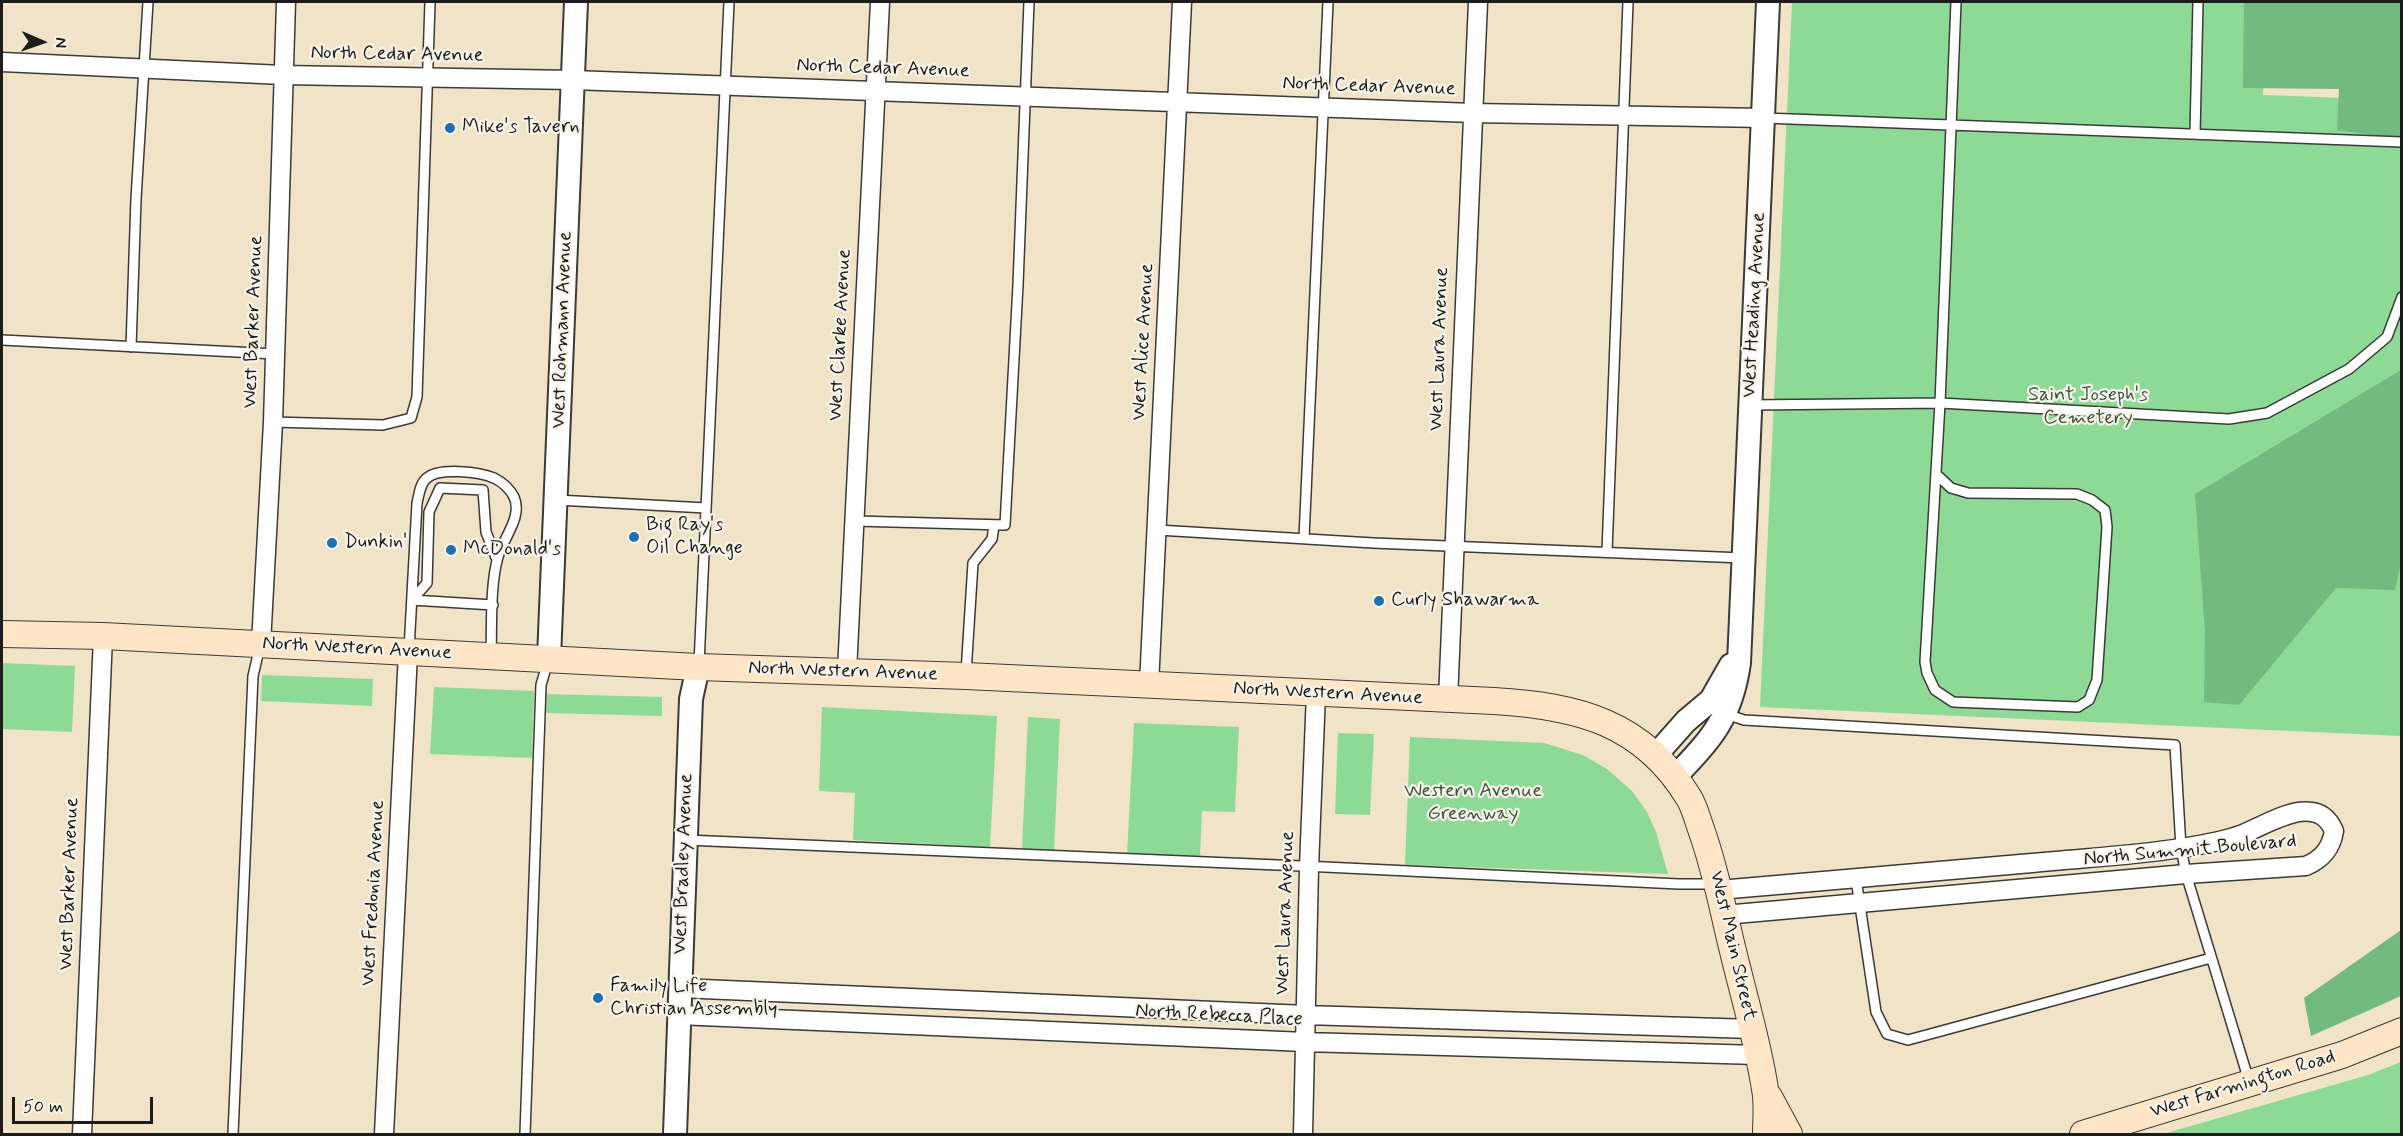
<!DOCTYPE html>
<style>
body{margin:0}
#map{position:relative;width:2403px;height:1136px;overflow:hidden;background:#f1e3c8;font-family:Mynerve,sans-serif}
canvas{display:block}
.frame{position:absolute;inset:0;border:3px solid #1c1c1c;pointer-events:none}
.north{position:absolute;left:12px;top:12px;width:60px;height:60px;-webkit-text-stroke:4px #f7f3e8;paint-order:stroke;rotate:92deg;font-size:16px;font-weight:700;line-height:24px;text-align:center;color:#1c1c1c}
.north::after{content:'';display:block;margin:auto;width:21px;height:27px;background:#1c1c1c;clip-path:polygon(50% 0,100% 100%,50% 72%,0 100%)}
.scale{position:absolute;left:12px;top:1097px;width:141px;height:27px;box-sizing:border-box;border:3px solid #1c1c1c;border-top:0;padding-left:8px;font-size:18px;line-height:21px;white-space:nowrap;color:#1c1c1c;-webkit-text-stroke:4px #f7f3e8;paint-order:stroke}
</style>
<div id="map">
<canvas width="2403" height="1136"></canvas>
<div class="frame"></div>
<div class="north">N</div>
<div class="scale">50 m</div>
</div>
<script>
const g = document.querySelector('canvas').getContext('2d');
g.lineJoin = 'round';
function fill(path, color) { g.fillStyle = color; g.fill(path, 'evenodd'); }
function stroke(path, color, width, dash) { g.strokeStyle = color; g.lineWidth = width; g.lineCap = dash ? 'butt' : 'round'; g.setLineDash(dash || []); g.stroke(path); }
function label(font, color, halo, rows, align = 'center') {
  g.font = font + ' Mynerve,sans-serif'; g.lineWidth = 4.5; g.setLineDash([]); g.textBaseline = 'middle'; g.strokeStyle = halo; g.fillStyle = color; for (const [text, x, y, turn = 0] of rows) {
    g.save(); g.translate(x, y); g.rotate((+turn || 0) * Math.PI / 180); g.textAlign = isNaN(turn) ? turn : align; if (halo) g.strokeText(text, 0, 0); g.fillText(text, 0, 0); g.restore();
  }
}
const green = new Path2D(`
 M 1792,2 L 2267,2 L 2263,95 L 2401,100 L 2401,736 L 1760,707 Z
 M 2,663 L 75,666 L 72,732 L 2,729 Z
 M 262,675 L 373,679 L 372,706 L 261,701 Z
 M 434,687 L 534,691 L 532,758 L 430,754 Z
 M 547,694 L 662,697 L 662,716 L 546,713 Z
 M 822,707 L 997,716 L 990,847 L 853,840 L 855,793 L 819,791 Z
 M 1028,717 L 1060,719 L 1054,851 L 1022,849 Z
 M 1134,723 L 1239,727 L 1235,812 L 1202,811 L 1200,857 L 1127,854 Z
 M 1338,733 L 1374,734 L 1370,815 L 1335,814 Z
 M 1410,737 L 1544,743 L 1583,755 L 1607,769 L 1632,791 L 1647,812 L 1656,832 L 1668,874 L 1405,865 Z
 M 2401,1062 L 2401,1134 L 2163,1134 L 2368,1075 Z`);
const forest = new Path2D(`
 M 2244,2 L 2401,2 L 2401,139 L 2337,130 L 2339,89 L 2243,88 Z
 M 2401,370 L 2402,558 L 2395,590 L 2336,588 L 2239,705 L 2204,702 L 2205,632 L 2195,494 Z
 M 2401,930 L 2401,996 L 2311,1036 L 2304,998 Z`);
const service = new Path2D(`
 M 1764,118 L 2402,142
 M 2195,134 L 2198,2
 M 2,340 L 276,354
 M 131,347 L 136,199 L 148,2
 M 1751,405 L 1940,403 L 2229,419 L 2267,413 L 2349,369 L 2387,337 L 2402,297
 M 273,422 L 383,425 L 411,418 L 417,397 L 430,2
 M 1936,474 L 1951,488 L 1968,493 L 2077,494 L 2092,500 L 2105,510 L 2107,527 L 2097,680 L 2089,700 L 2078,707 L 1953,702 L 1935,690 L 1927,673 L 1925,662 L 1940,403 L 1956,2
 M 557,500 L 706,508
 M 855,521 L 1005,525 L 1018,285 L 1029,2
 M 1158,530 L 1373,543 L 1743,558
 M 1304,538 L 1328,2
 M 1607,552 L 1628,2
 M 412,600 L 427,583 L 429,512 L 440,488 L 483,490 L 486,532 L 497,560
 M 412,600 L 493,605
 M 409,650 L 417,503 C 419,495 420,483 427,478 C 439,467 480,472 494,478 C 502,482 510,489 514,497 C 523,517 503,538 498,557 C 490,585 492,624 491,654
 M 699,664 L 729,2
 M 966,673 L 973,563 L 992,539 L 994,526
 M 1726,714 L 1744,720 L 2175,745 L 2181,848 L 2186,874 L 2249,1081
 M 686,840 L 1325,867 L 1679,884 L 1716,884
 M 1856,879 L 1876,1012 L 1887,1034 L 1908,1040 L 2211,958
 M 233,1134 L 253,676 L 260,646
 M 525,1134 L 541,685 L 548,661`);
const minor = new Path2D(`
 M 2,62 L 283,75 L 573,80 L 1473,113 L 1764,118
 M 261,644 L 273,422 L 286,2
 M 847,671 L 880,2
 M 1149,685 L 1182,2
 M 1448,699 L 1478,2
 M 1719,890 C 1823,882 1927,872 2032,863 C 2081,858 2132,856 2181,848 C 2201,845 2224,841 2243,834 C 2270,823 2317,791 2334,831 C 2331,849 2322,859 2306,866 L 2186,874 L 1724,915
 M 679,988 L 1306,1015 L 1752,1029
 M 678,1015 L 1305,1042 L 1758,1055
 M 82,1134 L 103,636
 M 384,1134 L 408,653
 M 1303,1134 L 1309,868 L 1316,693`);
const tertiary = new Path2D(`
 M 549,658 L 576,2
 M 1655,756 L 1686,721 L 1711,700 L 1731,665
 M 1674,778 C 1711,739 1731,719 1739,663 L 1768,2
 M 675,1134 L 691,699 L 698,667`);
const secondary = new Path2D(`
 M 2,634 L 103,636 L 698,667 L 966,676 L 1494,701 C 1577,706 1643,722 1689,798 C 1695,808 1698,821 1702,832 C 1716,871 1723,911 1733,951 C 1744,997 1758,1043 1765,1089 C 1768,1104 1766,1120 1766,1134
 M 1769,1097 L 1789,1134
 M 2083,1134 L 2342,1055 L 2402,1031`);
const markers = [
 [450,128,6,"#1f6fb2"],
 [634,537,6,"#1f6fb2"],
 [332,543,6,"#1f6fb2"],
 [451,550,6,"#1f6fb2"],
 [1379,601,6,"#1f6fb2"],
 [598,998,6,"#1f6fb2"]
];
const streetNames = [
 ["North Cedar Avenue",397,55,1],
 ["North Cedar Avenue",883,69,2],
 ["North Cedar Avenue",1369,87,2],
 ["West Heading Avenue",1755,305,-87],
 ["West Barker Avenue",254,322,-88],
 ["West Rohmann Avenue",563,330,-88],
 ["West Clarke Avenue",841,335,-87],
 ["West Alice Avenue",1144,342,-87],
 ["West Laura Avenue",1440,349,-88],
 ["North Western Avenue",357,649,3],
 ["North Western Avenue",843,672,2],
 ["North Western Avenue",1328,694,3],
 ["North Summit Boulevard",2190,851,-5],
 ["West Bradley Avenue",684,864,-88],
 ["West Barker Avenue",70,884,-88],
 ["West Fredonia Avenue",374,893,-87],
 ["West Laura Avenue",1286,913,-88],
 ["West Main Street",1732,946,77],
 ["North Rebecca Place",1219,1016,3],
 ["West Farmington Road",2243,1085,-17]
];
const poiNames = [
 ["Mike's Tavern",462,128],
 ["Big Ray's",646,526],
 ["Oil Change",646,549],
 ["Dunkin'",344,543],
 ["McDonald's",463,550],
 ["Curly Shawarma",1391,601],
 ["Family Life",610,987],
 ["Christian Assembly",610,1010]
];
const parkNames = [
 ["Saint Joseph's",2088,396],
 ["Cemetery",2088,419],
 ["Western Avenue",1473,792],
 ["Greenway",1473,815]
];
fill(green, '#8dda97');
fill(forest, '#72ba80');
stroke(service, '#3c3a36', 12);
stroke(minor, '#3c3a36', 21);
stroke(tertiary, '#3c3a36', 26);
stroke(secondary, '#3c3a36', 28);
stroke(service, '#fff', 9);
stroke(minor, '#fff', 18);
stroke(tertiary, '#fff', 22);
stroke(secondary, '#fde5c5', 26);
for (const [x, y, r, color] of markers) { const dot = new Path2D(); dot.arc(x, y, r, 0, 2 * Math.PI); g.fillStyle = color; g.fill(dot); stroke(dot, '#f7f3e8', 2); }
label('20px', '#1c1c1c', '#f7f3e8', streetNames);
label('20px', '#1c1c1c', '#f7f3e8', poiNames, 'left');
label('20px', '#3e5541', '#f7f3e8', parkNames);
</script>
